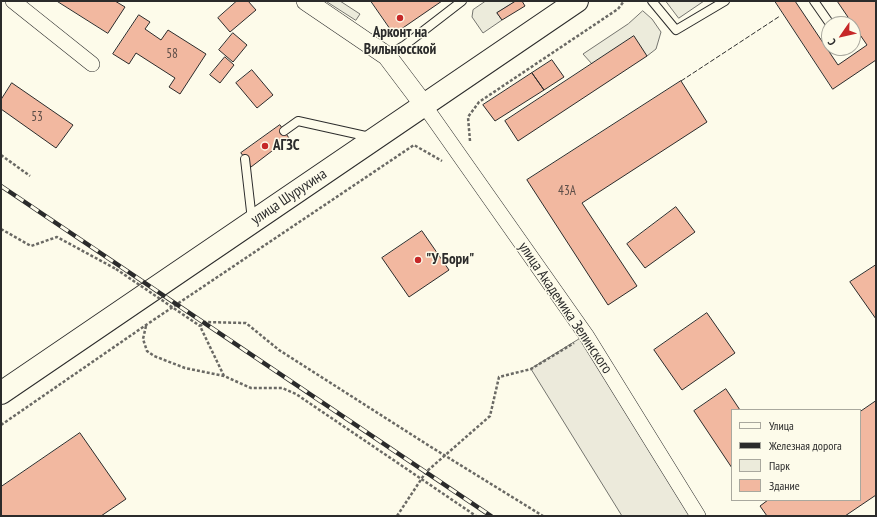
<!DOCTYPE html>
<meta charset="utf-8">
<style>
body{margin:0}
#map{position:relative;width:877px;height:517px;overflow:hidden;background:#fdfbea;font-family:"PT Sans Narrow",sans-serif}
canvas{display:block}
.frame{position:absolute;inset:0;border:2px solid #2b2b2b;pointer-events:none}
.legend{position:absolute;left:731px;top:409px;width:130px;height:92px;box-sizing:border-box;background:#fdfbea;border:1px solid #a9a89e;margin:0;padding:5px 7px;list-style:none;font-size:12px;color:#2b2b2b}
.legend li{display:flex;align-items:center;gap:8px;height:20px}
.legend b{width:20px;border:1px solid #a9a89e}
.north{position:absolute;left:821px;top:16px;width:40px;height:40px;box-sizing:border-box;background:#fdfbea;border:1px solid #a9a89e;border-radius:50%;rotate:236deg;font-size:11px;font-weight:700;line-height:16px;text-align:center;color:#2b2b2b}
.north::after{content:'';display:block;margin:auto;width:14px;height:18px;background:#c62828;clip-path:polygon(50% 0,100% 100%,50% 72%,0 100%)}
</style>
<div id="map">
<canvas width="877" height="517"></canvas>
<div class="frame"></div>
<ul class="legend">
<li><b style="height:5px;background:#fdfbea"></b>Улица</li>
<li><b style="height:5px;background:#2b2b2b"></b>Железная дорога</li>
<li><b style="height:11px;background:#ecebdb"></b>Парк</li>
<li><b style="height:11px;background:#f2b8a0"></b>Здание</li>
</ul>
<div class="north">С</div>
</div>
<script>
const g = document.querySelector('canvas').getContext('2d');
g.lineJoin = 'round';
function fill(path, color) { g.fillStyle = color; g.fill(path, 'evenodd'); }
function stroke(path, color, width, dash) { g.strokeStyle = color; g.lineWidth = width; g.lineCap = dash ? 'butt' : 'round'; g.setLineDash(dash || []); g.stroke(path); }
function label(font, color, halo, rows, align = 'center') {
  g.font = font + ' "PT Sans Narrow",sans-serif'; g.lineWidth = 3; g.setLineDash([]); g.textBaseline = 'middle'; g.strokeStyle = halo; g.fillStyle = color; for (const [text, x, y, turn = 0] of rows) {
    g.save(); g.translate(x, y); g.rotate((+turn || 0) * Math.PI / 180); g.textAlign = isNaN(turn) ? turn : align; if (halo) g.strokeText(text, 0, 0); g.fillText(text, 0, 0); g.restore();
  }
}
const green = new Path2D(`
 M 326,1 L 340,1 L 360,14 L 356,20 Z
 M 486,1 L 516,1 L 497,13 L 502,20 L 483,33 L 472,17 L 473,10 Z
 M 666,1 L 704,1 L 679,18 Z
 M 643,11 L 652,19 L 661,32 L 656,49 L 647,56 L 592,64 L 583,54 L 628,24 Z`);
const parking = new Path2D(`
 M 586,335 L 698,516 L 622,516 L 531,369 Z`);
const building = new Path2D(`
 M 57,1 L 115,1 L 125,7 L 108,33 Z
 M 237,1 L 248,1 L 256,10 L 230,32 L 218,18 Z
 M 371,1 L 442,1 L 394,34 Z
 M 516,1 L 522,1 L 525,6 L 502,20 L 497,13 Z
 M 775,1 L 795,1 L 838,65 L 867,45 L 837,1 L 876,1 L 876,60 L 833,89 Z
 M 139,15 L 150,22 L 145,29 L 161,40 L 168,30 L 206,54 L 180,94 L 169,87 L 175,78 L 136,53 L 129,64 L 113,54 Z
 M 233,33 L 247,45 L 233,62 L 219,50 Z
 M 634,36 L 647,56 L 518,141 L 505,121 Z
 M 225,57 L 234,65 L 220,83 L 210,75 Z
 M 552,60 L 564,77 L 544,90 L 532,73 Z
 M 252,70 L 273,95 L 257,108 L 236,83 Z
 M 532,73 L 544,90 L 495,121 L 483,105 Z
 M 681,81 L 707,122 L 582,203 L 637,286 L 608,305 L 527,180 Z
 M 12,83 L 73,125 L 56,148 L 1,109 L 1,100 Z
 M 280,125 L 289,138 L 251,167 L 241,153 Z
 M 676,207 L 695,232 L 645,268 L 627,244 Z
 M 422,231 L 449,270 L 409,297 L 382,258 Z
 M 876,265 L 876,319 L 850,282 Z
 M 707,313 L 735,353 L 682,390 L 654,350 Z
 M 726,389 L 740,410 L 732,410 L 732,468 L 694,411 Z
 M 876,401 L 876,495 L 845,516 L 767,516 L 760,506 L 768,500 L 860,500 L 860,412 Z
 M 80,433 L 126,499 L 101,516 L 1,516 L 1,487 Z`);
const path = new Path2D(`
 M 470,141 L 468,117 L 479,102 L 618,9 L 624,1
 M 1,155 L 30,176
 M 1,229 L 31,246 L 57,237 L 116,269
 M 146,326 L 143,339 L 147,351 L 154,356 L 185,368 L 224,376 L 251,388 L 282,388 L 296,394 L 476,516
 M 224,376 L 200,326 L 205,322 L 246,323 L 279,350 L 431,447 L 543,516
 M 1,425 L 146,325 L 414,145 L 442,161
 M 397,516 L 426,472 L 490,416 L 499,377 L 531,369 L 574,343`);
const service = new Path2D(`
 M 652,1 L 676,30 L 725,1
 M 814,1 L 830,24
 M 846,48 L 847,49
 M 387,56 L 405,45 L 462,1
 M 284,131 L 298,121 L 370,137
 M 245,159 L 252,220`);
const minor = new Path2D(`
 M 13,1 L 92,64
 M 424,105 L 586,335 L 698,516`);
const tertiary = new Path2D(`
 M 306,1 L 387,56 L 424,105`);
const trunk = new Path2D(`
 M 1,393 L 577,1`);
const rail = new Path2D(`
 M 1,186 L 491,516`);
const pathBridge = new Path2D(`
 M 116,269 L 200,326`);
const fence = new Path2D(`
 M 681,81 L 780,16`);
const markers = [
 [400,18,4,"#c62828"],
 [265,146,4,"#c62828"],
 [418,260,4,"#c62828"]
];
const numberNames = [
 ["58",172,54],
 ["53",37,117],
 ["43А",567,191]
];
const poiNames = [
 ["Арконт на",400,33,"center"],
 ["Вильнюсской",400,50,"center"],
 ["АГЗС",273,146],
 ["\"У Бори\"",426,260]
];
const streetNames = [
 ["улица Шурухина",289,197,-34],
 ["улица Академика Зелинского",565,308,56]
];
fill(green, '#ecebdb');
stroke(green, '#74746e', 1);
fill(parking, '#eceadb');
stroke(parking, '#74746e', 1);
fill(building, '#f2b8a0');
stroke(building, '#2b2b2b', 1);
stroke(service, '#2b2b2b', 10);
stroke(minor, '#2b2b2b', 16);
stroke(tertiary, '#2b2b2b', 20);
stroke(trunk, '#2b2b2b', 24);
stroke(path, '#6a6964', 2.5, [3, 2]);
stroke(service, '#fdfbea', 8);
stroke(minor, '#fdfbea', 15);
stroke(tertiary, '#fdfbea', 19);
stroke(trunk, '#fdfbea', 22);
stroke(rail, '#2b2b2b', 4.5);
stroke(rail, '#fdfbea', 3, [9]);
stroke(pathBridge, '#6a6964', 2.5, [3, 2]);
stroke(fence, '#2b2b2b', 1, [5, 2]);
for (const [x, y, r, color] of markers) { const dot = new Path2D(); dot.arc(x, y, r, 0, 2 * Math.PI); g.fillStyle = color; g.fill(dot); stroke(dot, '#fdfbea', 1.5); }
label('13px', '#5d4e48', null, numberNames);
label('bold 15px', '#2b2b2b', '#fdfbea', poiNames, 'left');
label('15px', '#2b2b2b', '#fdfbea', streetNames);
</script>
